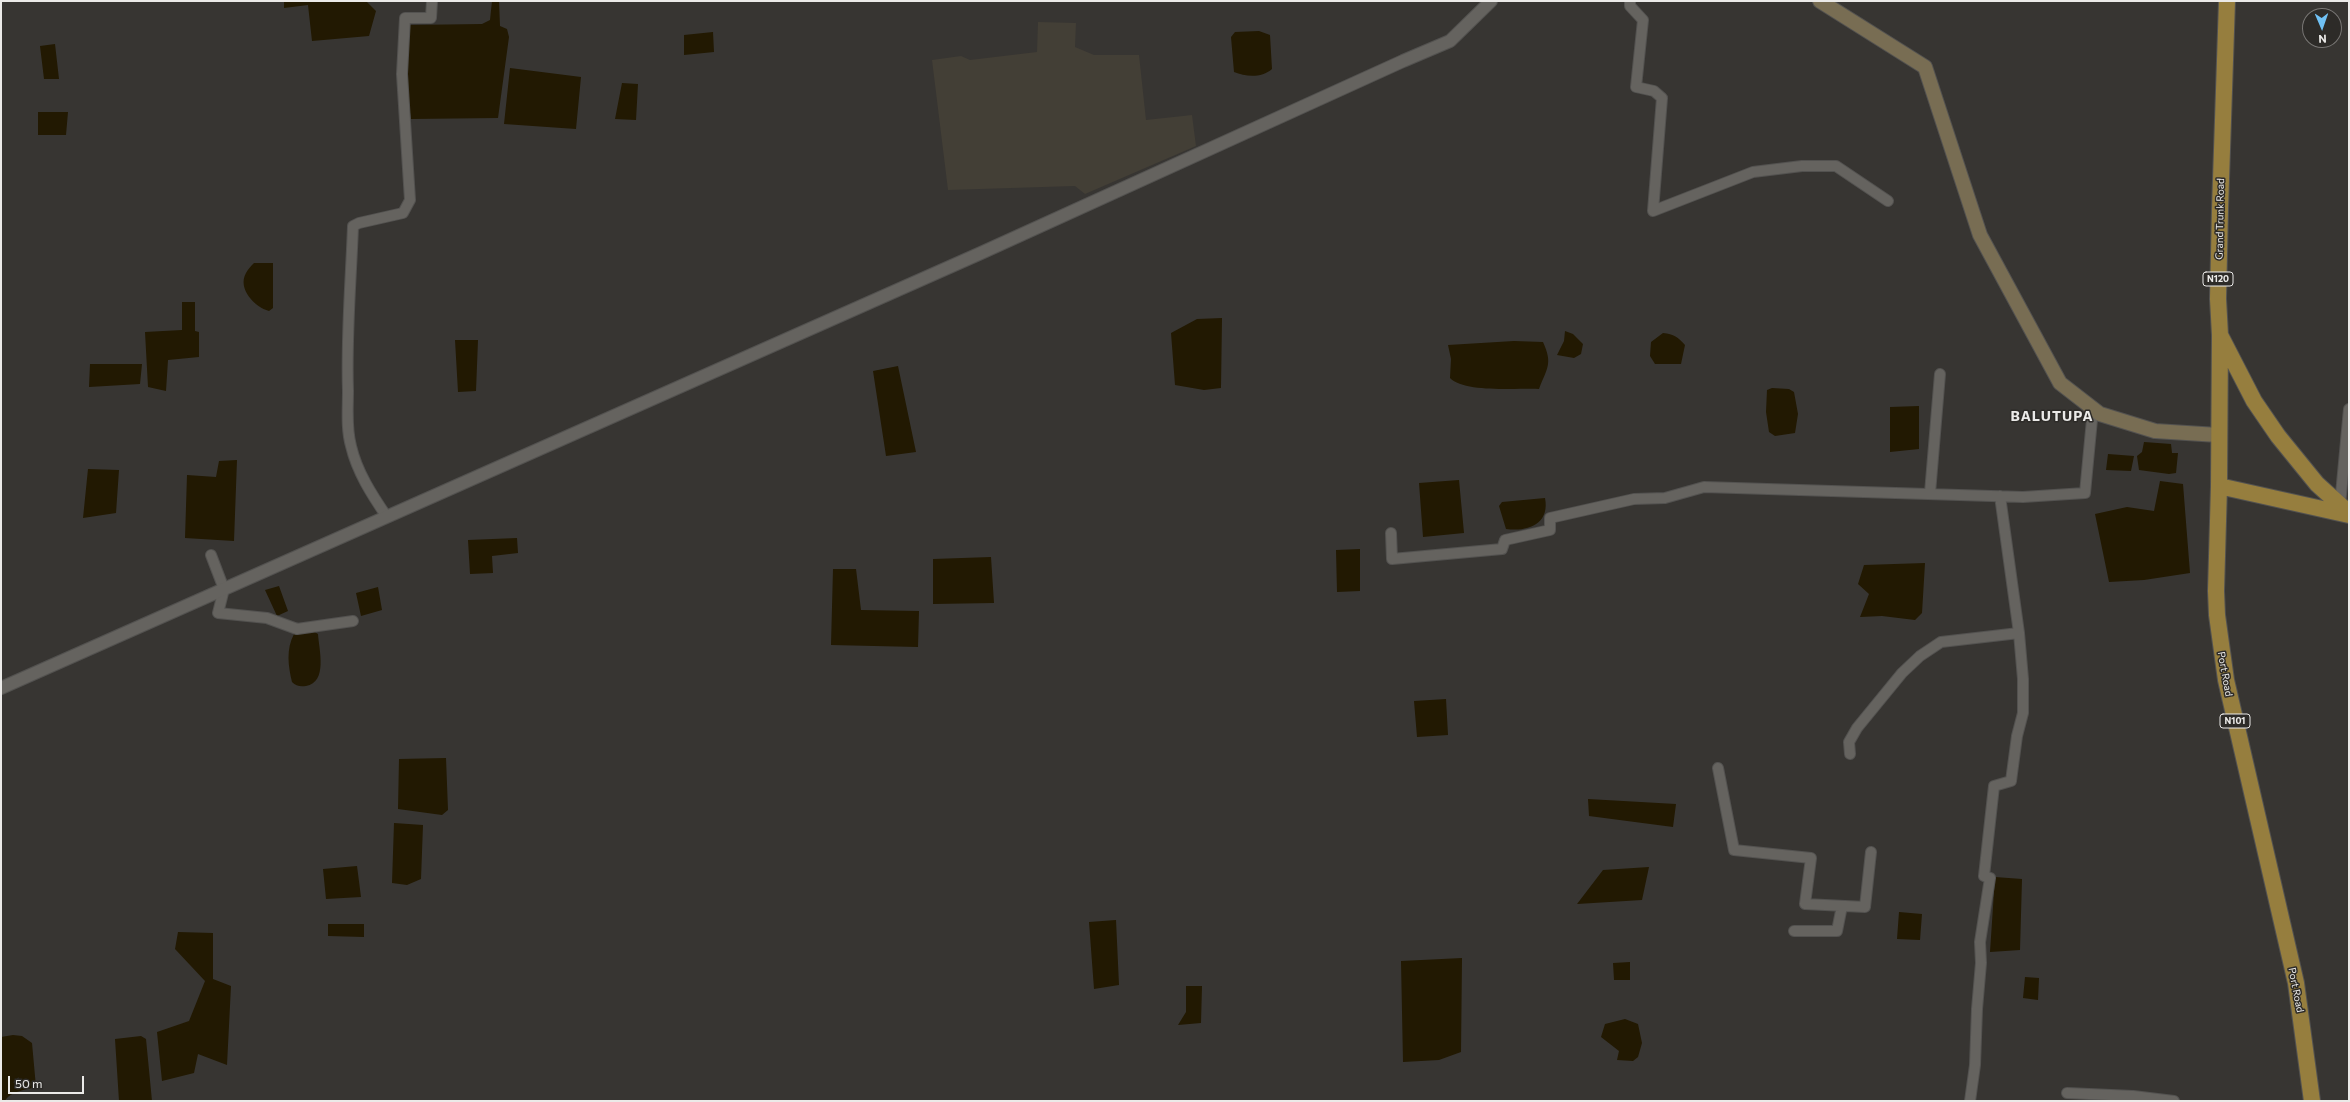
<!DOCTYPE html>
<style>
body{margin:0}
#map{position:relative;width:2350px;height:1102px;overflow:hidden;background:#373532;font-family:Commissioner,sans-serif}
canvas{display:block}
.frame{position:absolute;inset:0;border:2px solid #ebeae8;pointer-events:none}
.north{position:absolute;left:2302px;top:8px;width:40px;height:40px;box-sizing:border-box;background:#2d2b28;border:1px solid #797775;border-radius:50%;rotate:178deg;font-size:11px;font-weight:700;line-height:16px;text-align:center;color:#ebeae8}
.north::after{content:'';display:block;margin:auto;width:14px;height:18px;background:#70c1f4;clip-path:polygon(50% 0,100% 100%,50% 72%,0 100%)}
.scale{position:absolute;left:8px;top:1076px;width:76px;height:18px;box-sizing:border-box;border:2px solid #ebeae8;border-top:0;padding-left:5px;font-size:12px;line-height:14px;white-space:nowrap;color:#ebeae8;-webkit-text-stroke:3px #2d2b28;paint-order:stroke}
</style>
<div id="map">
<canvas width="2350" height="1102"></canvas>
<div class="frame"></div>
<div class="north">N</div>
<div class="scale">50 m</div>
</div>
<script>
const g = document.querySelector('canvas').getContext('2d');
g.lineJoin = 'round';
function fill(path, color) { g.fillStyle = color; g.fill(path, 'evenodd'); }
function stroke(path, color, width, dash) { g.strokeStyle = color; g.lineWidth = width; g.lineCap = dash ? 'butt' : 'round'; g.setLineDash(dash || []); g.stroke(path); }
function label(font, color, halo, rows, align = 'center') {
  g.font = font + ' Commissioner,sans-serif'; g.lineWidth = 3; g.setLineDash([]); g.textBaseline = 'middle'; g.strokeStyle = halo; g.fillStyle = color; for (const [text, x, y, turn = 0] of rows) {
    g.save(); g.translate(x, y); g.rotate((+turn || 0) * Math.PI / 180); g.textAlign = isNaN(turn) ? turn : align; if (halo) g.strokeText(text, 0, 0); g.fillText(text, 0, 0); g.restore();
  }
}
const built = new Path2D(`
 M 1038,22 L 1076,23 L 1075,47 L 1094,55 L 1139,55 L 1146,120 L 1192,115 L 1196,146 L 1085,194 L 1075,186 L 948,190 L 932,60 L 961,56 L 970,60 L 1037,52 Z`);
const water = new Path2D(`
 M 284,1 L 366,1 L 376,11 L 369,36 L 312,41 L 308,5 L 284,8 Z
 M 492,1 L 499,1 L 500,26 L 507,29 L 509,37 L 498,118 L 411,119 L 406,87 L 410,25 L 482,24 L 490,20 Z
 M 1259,31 L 1270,35 L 1272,69 C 1262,78 1246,77 1234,72 L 1231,37 L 1235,32 Z
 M 713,32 L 714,52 L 684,55 L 684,35 Z
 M 55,44 L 59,79 L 44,79 L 40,46 Z
 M 510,68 L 581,77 L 576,129 L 504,124 Z
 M 622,83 L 638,84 L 636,120 L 615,119 Z
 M 38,112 L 68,112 L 66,135 L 38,135 Z
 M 254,263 L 273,263 L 273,308 L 269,311 C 255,307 237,289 246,273 C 248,269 251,266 254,263 Z
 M 182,302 L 195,302 L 195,331 L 199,332 L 199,357 L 168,360 L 166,391 L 148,387 L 145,332 L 182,330 Z
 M 1222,318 L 1221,388 L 1204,390 L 1175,385 L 1171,333 L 1197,319 Z
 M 1565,331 L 1573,334 L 1583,344 L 1581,354 L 1574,358 L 1557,355 L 1564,341 Z
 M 1663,333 C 1674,334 1678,337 1685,345 L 1681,364 L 1655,364 L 1650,356 L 1651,342 Z
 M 455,340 L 478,340 L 476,391 L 458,392 Z
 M 1514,341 L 1543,342 C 1553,364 1547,368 1539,389 C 1518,388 1464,393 1450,378 L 1451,359 L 1448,345 Z
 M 90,364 L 142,364 L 140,384 L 89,387 Z
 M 898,366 L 916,452 L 886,456 L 873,371 Z
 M 1772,388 L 1789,389 L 1794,392 L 1798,414 L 1795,433 L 1775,436 L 1769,432 L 1766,412 L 1767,390 Z
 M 1919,406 L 1919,449 L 1890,452 L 1890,407 Z
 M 2144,442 L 2171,444 L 2172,453 L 2178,453 L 2176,473 L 2169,474 L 2139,470 L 2137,456 L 2142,452 Z
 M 2108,454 L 2134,456 L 2131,471 L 2106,470 Z
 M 237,460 L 234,541 L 185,538 L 187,475 L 216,477 L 219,461 Z
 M 88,469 L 119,470 L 116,513 L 83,518 Z
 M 1459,480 L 1464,533 L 1423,537 L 1419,483 Z
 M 2160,481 L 2183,484 L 2190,573 L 2144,580 L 2109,582 L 2095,514 L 2127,507 L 2154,511 Z
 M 1545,498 C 1550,524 1528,532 1506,529 L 1499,506 L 1502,502 Z
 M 517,538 L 518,553 L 492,556 L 493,573 L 470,574 L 468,540 Z
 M 1360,549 L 1360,591 L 1337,592 L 1336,550 Z
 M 991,557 L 994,603 L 933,604 L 933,559 Z
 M 1925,563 L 1922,613 L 1915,620 L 1882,616 L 1860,617 L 1869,594 L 1858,584 L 1864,565 Z
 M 833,569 L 856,569 L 861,610 L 919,611 L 918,647 L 831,645 Z
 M 279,586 L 288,611 L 277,616 L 265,590 Z
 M 378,587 L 382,610 L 361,616 L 356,593 Z
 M 313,631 L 318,634 C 319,650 328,682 306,686 C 300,687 296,686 292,682 C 288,666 286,649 294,634 Z
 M 1446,699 L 1448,735 L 1417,737 L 1414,701 Z
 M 446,758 L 448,810 L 442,815 L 398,809 L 399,759 Z
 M 1588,799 L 1676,804 L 1673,827 L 1589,816 Z
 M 394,823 L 423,825 L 421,879 L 407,885 L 392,883 Z
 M 357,866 L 361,897 L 326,899 L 323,869 Z
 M 1649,867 L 1642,900 L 1577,904 L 1603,870 Z
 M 1995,877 L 2022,879 L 2020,950 L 1990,952 Z
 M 1899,912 L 1922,914 L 1920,940 L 1897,939 Z
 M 1116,920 L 1119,985 L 1094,989 L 1089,922 Z
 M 328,924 L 364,924 L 364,937 L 328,936 Z
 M 178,932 L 213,933 L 213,979 L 231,986 L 227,1065 L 198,1054 L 194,1073 L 162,1081 L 157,1032 L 189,1021 L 205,981 L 175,949 Z
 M 1462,958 L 1461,1052 L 1439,1060 L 1403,1062 L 1401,961 Z
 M 1630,962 L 1630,980 L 1614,980 L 1613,963 Z
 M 2025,977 L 2039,978 L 2038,1000 L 2023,998 Z
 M 1186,986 L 1202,986 L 1201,1023 L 1178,1025 L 1186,1012 Z
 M 1625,1019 L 1638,1024 L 1642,1043 L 1638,1057 L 1633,1061 L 1617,1060 L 1619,1051 L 1601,1037 L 1605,1024 Z
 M 13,1035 L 22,1036 L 32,1043 L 36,1087 C 26,1090 10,1091 5,1101 L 1,1101 L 1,1037 Z
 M 141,1036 L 146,1039 L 152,1101 L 119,1101 L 115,1039 Z`);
const minor = new Path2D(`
 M 1630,1 L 1630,6 L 1643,20 L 1636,87 L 1654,91 L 1662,98 L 1653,211 L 1753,172 L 1802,166 L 1836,166 L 1888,201
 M 1930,493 L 1940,374
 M 2340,505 L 2349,409
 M 387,517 C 372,495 357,472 351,446 C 346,428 348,409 348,391 C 346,336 351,281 353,226 L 359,223 L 403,213 L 410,200 L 402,74 L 405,18 L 431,18 L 432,1
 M 1391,533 L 1392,559 L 1502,549 L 1505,540 L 1550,530 L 1550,518 L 1634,499 L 1665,498 L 1704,487 L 2023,497 L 2085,493 L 2093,409
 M 211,555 L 224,589 L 218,613 L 267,618 L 297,629 L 353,621
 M 1850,754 L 1849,742 L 1857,728 L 1902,673 L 1920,656 L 1941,642 L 2019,633
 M 1718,768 L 1734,850 L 1811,858 L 1805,904 L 1865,907 L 1871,852
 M 1794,931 L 1837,931 L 1842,906
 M 2067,1093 L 2133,1096 L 2174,1101
 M 1970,1101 L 1975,1065 L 1977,1009 L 1981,963 L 1980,942 L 1990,878 L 1984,876 L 1994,786 L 2011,781 L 2017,736 L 2023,713 L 2023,679 L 2019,633 L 2000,496`);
const tertiary = new Path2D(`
 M 1,688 L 981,253 L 1403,61 L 1450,41 L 1491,1`);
const secondary = new Path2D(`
 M 1820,1 L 1925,67 L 1980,235 L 2060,383 L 2100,414 L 2155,431 L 2218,435`);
const trunk = new Path2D(`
 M 2227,1 L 2220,209 L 2218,299 L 2220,335 L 2254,401 L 2278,436 L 2317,484 L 2349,513
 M 2220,335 L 2219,486 L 2216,591 L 2217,615 L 2226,680 L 2296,983 L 2312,1101
 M 2219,486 L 2349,515`);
const shields = [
 [2218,279,30],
 [2235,721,30]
];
const shieldNames = [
 ["N120",2218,279],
 ["N101",2235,721]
];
const streetNames = [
 ["Grand Trunk Road",2220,219,-89],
 ["Port Road",2225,674,80],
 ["Port Road",2296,990,79]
];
const districtNames = [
 ["BALUTUPA",2052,416]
];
fill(built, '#433f36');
fill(water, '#221902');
stroke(minor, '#535250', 12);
stroke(tertiary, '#535250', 14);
stroke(secondary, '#535250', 16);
stroke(trunk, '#535250', 18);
stroke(minor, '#65635f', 10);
stroke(tertiary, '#65635f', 12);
stroke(secondary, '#786d53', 14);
stroke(trunk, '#967e3e', 16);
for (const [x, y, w] of shields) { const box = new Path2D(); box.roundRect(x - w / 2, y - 7, w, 14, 3); g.fillStyle = '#2d2b28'; g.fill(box); stroke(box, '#ebeae8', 1); }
label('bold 9px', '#ebeae8', null, shieldNames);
label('10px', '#ebeae8', '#2d2b28', streetNames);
g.letterSpacing = '1px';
label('bold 14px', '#ebeae8', '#2d2b28', districtNames);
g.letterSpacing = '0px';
</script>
